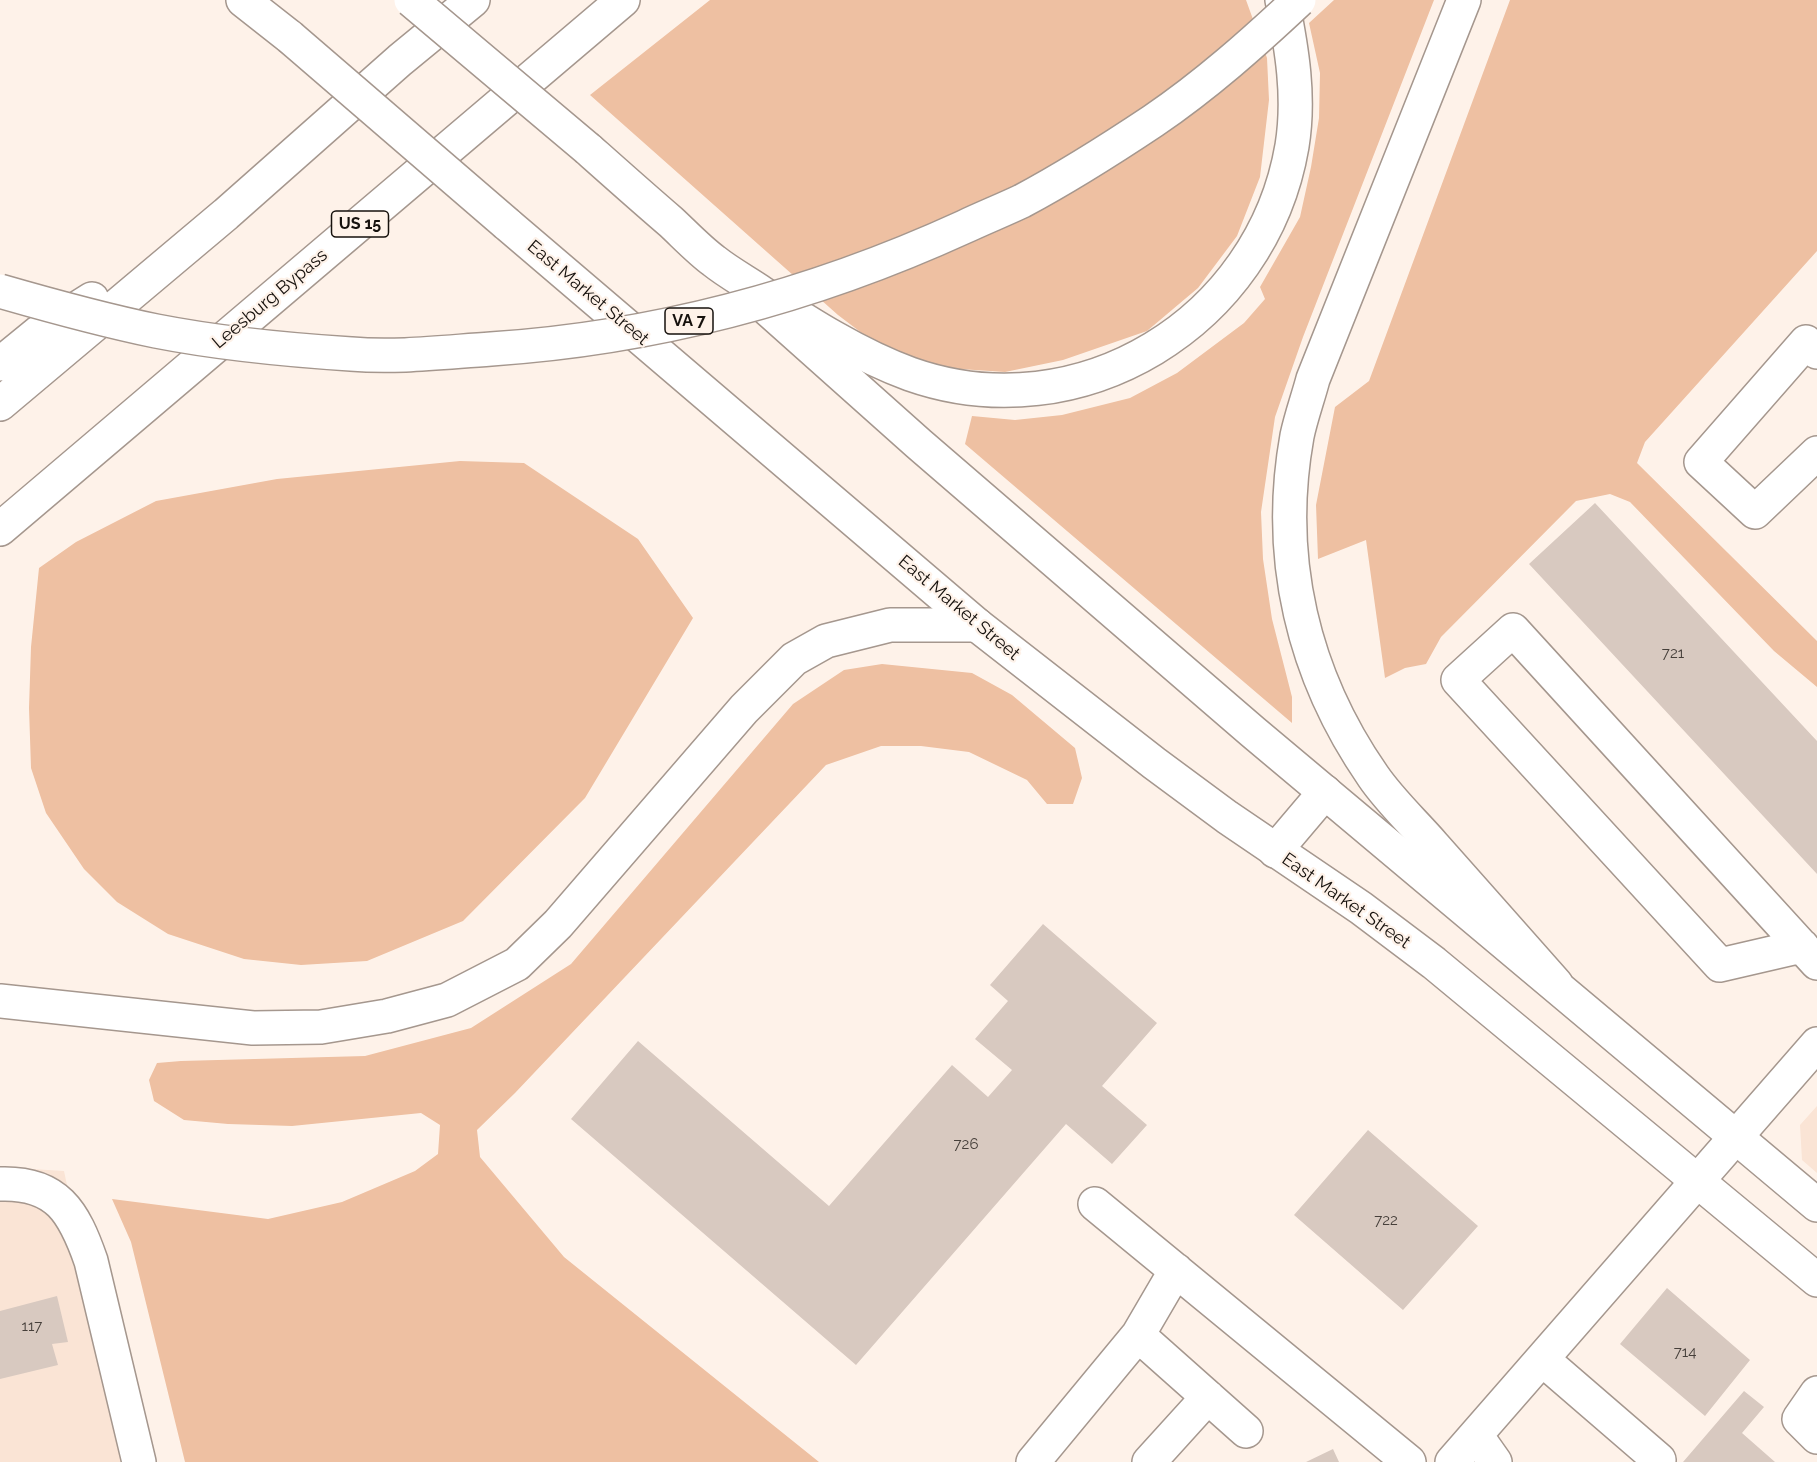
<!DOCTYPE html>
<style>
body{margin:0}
canvas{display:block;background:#fef2e9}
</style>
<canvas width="1817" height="1462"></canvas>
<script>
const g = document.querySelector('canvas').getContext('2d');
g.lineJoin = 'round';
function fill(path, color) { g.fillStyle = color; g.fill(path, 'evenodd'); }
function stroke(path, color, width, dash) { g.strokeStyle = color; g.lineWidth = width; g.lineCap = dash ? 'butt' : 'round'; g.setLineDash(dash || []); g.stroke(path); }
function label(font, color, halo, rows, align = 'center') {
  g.font = font + ' Raleway,sans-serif'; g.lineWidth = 4.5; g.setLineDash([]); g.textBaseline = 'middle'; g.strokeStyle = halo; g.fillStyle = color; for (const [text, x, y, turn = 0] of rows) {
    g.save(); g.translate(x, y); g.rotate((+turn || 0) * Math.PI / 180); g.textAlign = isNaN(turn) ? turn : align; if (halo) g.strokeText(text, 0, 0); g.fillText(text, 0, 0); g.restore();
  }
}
const built = new Path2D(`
 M 1817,1106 L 1817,1173 L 1802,1160 L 1800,1125 Z
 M 0,1167 L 64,1171 L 126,1462 L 0,1462 Z`);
const green = new Path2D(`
 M 710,0 L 1246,0 L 1267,58 L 1269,100 L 1260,177 L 1237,236 L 1198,288 L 1147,331 L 1063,360 L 1005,372 L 960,369 L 911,360 L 867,337 L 838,315 L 590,95 Z
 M 1334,0 L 1434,0 L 1303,337 L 1275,417 L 1261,512 L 1263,559 L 1272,619 L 1292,697 L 1292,723 L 965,444 L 972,416 L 1015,420 L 1062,415 L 1130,398 L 1177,373 L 1244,323 L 1265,299 L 1260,287 L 1300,217 L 1311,167 L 1319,118 L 1320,73 L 1309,23 Z
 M 1510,0 L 1817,0 L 1817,251 L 1645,442 L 1637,463 L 1817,641 L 1817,687 L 1774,651 L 1630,502 L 1610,494 L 1576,501 L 1441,637 L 1426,664 L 1405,668 L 1385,678 L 1366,540 L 1318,559 L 1316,505 L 1335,407 L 1369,381 Z
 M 460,461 L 524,463 L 638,539 L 693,618 L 585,798 L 463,921 L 367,961 L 301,965 L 244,959 L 168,934 L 117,902 L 84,869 L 46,813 L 31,768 L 29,708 L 31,647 L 39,568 L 76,542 L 156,501 L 277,479 Z
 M 882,664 L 972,673 L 1012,695 L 1075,748 L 1082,778 L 1073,804 L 1047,804 L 1027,780 L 969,752 L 921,746 L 881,746 L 826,765 L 515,1093 L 477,1130 L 480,1157 L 564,1257 L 819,1462 L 185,1462 L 131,1242 L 112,1199 L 268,1219 L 342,1202 L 415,1171 L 438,1154 L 440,1125 L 421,1113 L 292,1126 L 228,1124 L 184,1120 L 154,1101 L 149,1080 L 157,1063 L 181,1061 L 365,1056 L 471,1028 L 571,964 L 793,704 L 844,670 Z`);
const building = new Path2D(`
 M 1595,503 L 1817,741 L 1817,874 L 1529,564 Z
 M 1043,924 L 1157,1023 L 1102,1086 L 1147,1125 L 1112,1164 L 1066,1124 L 856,1365 L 571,1119 L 638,1041 L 829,1206 L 952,1065 L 988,1097 L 1012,1070 L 975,1039 L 1008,1001 L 990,985 Z
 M 1368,1130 L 1478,1226 L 1403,1310 L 1294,1215 Z
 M 1667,1288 L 1750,1360 L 1705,1416 L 1620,1344 Z
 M 57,1296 L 68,1342 L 52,1344 L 58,1365 L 0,1379 L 0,1311 Z
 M 1744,1391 L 1764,1407 L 1742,1433 L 1775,1462 L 1683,1462 Z
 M 1333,1449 L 1339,1462 L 1306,1462 Z`);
const minor = new Path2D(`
 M 1817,352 L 1806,342 L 1701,462 L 1755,512 L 1817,453
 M 1275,851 L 1325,792
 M 1802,946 L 1720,965 L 1458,680 L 1513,630 L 1817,963
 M 0,1184 C 57,1182 74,1212 91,1261 L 139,1462
 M 1095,1204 L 1409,1462
 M 1176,1270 L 1138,1335 L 1246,1431
 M 1542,1359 L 1659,1460
 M 1817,1393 L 1799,1419 L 1817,1437
 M 1476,1435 L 1495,1462
 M 1033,1462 L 1138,1335
 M 1149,1462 L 1208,1397
 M 1452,1462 L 1817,1044`);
const major = new Path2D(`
 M 507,224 L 977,625 L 1154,763 L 1227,817 L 1361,908 L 1434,963 L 1817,1280
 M 762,304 L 919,444 L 1253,732 L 1817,1205`);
const highway = new Path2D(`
 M 243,0 L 290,37
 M 1464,0 L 1313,379 C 1308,398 1301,417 1297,436 C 1275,558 1303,675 1373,776 C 1390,801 1413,822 1433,845 C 1474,891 1515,938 1556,984
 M 588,149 C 615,173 643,198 671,222 C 685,235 699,250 714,261 C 729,273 746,282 762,293 C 808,323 858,355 910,374 C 1080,434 1262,322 1292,146 C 1300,97 1292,49 1282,0
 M 0,364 L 38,333 L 92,299
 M 0,404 L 226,214 L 400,60 L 473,0
 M 0,529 L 623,0
 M 0,1001 L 253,1028 L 321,1027 L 387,1016 L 447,1000 L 517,964 L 558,924 L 744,709 L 794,659 L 826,641 L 890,625 L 977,625`);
const majorBridge = new Path2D(`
 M 290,37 L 507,224`);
const highwayBridge = new Path2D(`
 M 411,0 L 588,149
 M 0,291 C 52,306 103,320 156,331 C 217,343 289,350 351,354 C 397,358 445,352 491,349 C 657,338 813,296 964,227 C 983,218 1003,210 1022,201 C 1067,177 1111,149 1153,121 C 1206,85 1253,43 1299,0`);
const numberNames = [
 ["721",1673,653],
 ["726",966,1144],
 ["722",1386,1220],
 ["117",32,1326],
 ["714",1685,1352]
];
const shields = [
 [360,224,57],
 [689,321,48]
];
const shieldNames = [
 ["US 15",360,224],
 ["VA 7",689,321]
];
const streetNames = [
 ["East Market Street",588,293,40],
 ["Leesburg Bypass",270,299,-40],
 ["East Market Street",959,608,40],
 ["East Market Street",1346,901,35]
];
fill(built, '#fae4d5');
fill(green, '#eec0a2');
fill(building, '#d8c9c0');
stroke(minor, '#a5978e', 36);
stroke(major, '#a5978e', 36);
stroke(highway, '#a5978e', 36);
stroke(minor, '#fff', 33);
stroke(major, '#fff', 33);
stroke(highway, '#fff', 33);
stroke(majorBridge, '#a5978e', 36, []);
stroke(highwayBridge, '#a5978e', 36, []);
stroke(majorBridge, '#fff', 33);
stroke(highwayBridge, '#fff', 33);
label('15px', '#463f3a', null, numberNames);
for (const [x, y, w] of shields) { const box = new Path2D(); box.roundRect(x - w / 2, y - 13, w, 26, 4.5); g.fillStyle = '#fef2e9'; g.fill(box); stroke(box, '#16110d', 1.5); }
label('bold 16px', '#16110d', null, shieldNames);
label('18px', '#16110d', '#fef2e9', streetNames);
</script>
